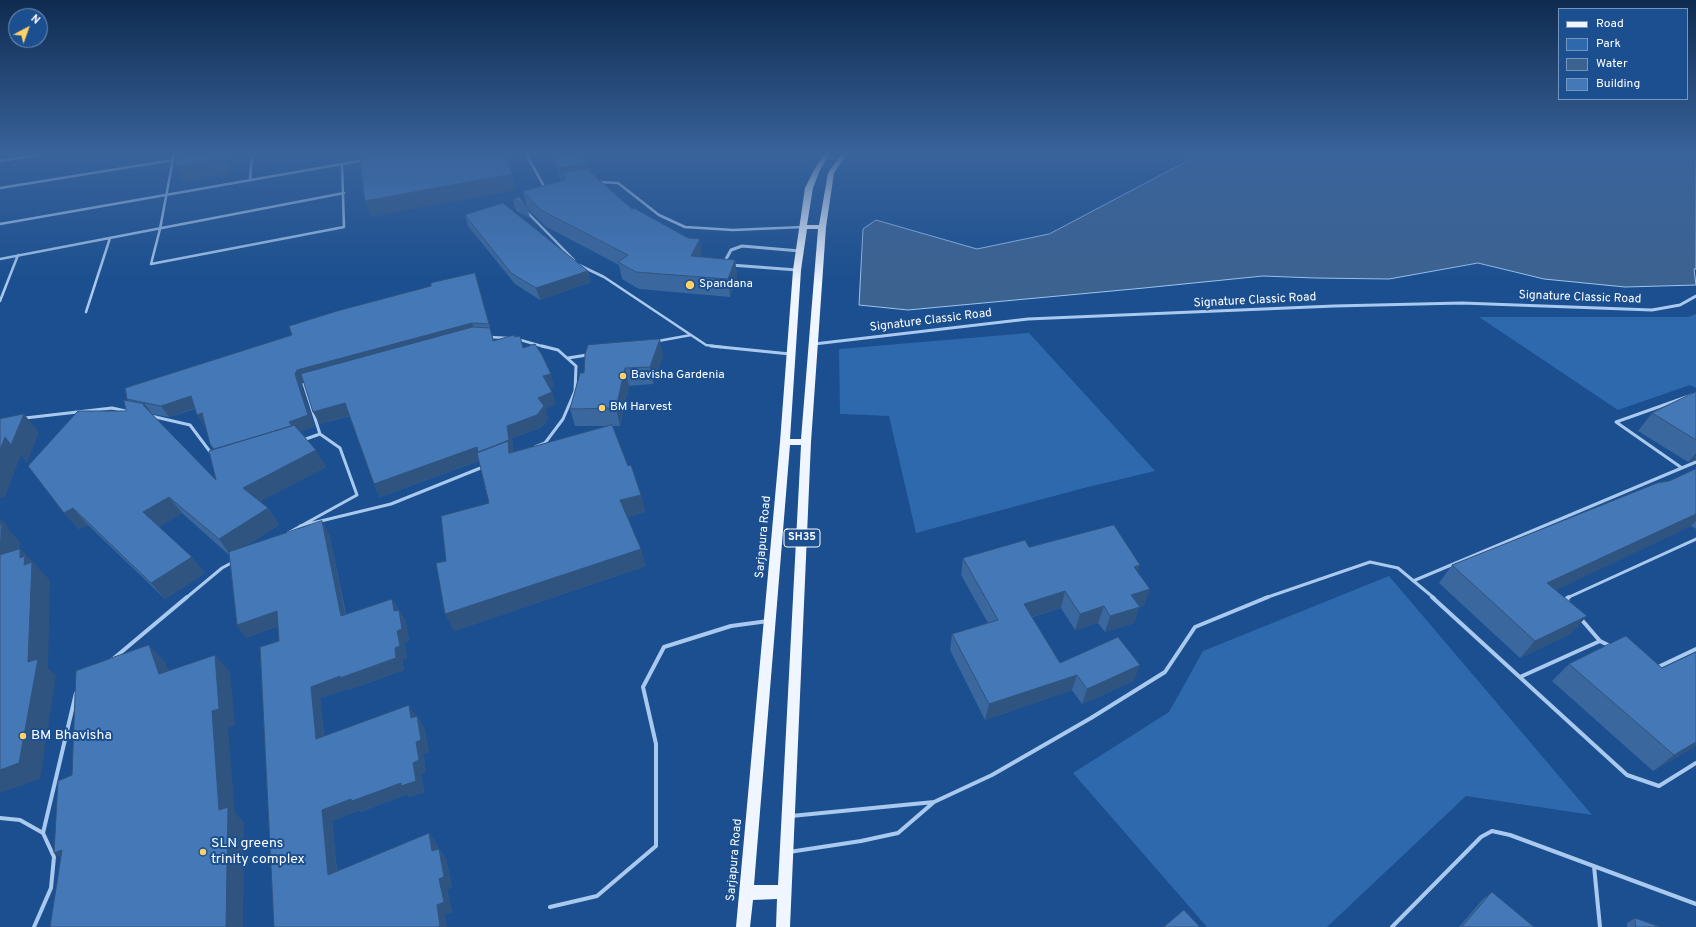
<!DOCTYPE html>
<style>
body{margin:0}
#map{position:relative;width:1696px;height:927px;overflow:hidden;background:#1b4f8f;font-family:Overpass,sans-serif}
canvas{display:block}
.legend{position:absolute;left:1558px;top:8px;width:130px;height:92px;box-sizing:border-box;background:#1b4f8f;border:1px solid #7695bc;margin:0;padding:5px 7px;list-style:none;font-size:12px;color:#fff}
.legend li{display:flex;align-items:center;gap:8px;height:20px}
.legend b{width:20px;border:1px solid #7695bc}
.north{position:absolute;left:8px;top:8px;width:40px;height:40px;box-sizing:border-box;background:#1b4f8f;border:1px solid #7695bc;border-radius:50%;rotate:41deg;font-size:11px;font-weight:700;line-height:16px;text-align:center;color:#fff}
.north::after{content:'';display:block;margin:auto;width:14px;height:18px;background:#ffd166;clip-path:polygon(50% 0,100% 100%,50% 72%,0 100%)}
</style>
<div id="map">
<canvas width="1696" height="927"></canvas>
<ul class="legend">
<li><b style="height:5px;background:#f0f6ff"></b>Road</li>
<li><b style="height:11px;background:#2e69ad"></b>Park</li>
<li><b style="height:11px;background:#3c6290"></b>Water</li>
<li><b style="height:11px;background:#4478b7"></b>Building</li>
</ul>
<div class="north">N</div>
</div>
<script>
const g = document.querySelector('canvas').getContext('2d');
g.lineJoin = 'round';
function fill(path, color) { g.fillStyle = color; g.fill(path, 'evenodd'); }
function stroke(path, color, width, dash) { g.strokeStyle = color; g.lineWidth = width; g.lineCap = dash ? 'butt' : 'round'; g.setLineDash(dash || []); g.stroke(path); }
function label(font, color, halo, rows, align = 'center') {
  g.font = font + ' Overpass,sans-serif'; g.lineWidth = 4; g.setLineDash([]); g.textBaseline = 'middle'; g.strokeStyle = halo; g.fillStyle = color; for (const [text, x, y, turn = 0] of rows) {
    g.save(); g.translate(x, y); g.rotate((+turn || 0) * Math.PI / 180); g.textAlign = isNaN(turn) ? turn : align; if (halo) g.strokeText(text, 0, 0); g.fillText(text, 0, 0); g.restore();
  }
}
const green = new Path2D(`
 M 1696,314 L 1696,388 L 1690,385 L 1618,410 L 1479,317 L 1688,317 Z
 M 1029,333 L 1155,471 L 1084,488 L 916,533 L 889,416 L 840,414 L 839,349 Z
 M 1389,576 L 1592,815 L 1466,796 L 1327,927 L 1207,927 L 1073,773 L 1169,712 L 1203,651 Z`);
const water = new Path2D(`
 M 1201,154 L 1696,154 L 1696,269 L 1694,269 L 1696,285 L 1625,287 L 1544,279 L 1478,263 L 1389,279 L 1315,278 L 1263,276 L 1144,288 L 908,310 L 859,305 L 863,229 L 876,220 L 977,249 L 1049,234 Z`);
const laneFar2 = new Path2D(`
 M 174,154 L 160,229 L 151,264 L 344,227 L 342,164
 M 526,154 L 545,188
 M 0,161 L 42,154
 M 250,180 L 252,154
 M 599,182 L 618,183 L 659,215 L 685,227 L 733,230 L 803,227
 M 0,188 L 173,160
 M 526,211 L 574,260
 M 0,224 L 365,160
 M 0,259 L 344,193
 M 579,265 L 604,277 L 706,345 L 721,347
 M 0,301 L 18,255
 M 86,312 L 110,238
 M 489,337 L 508,338
 M 517,339 L 545,347
 M 658,341 L 691,335`);
const laneFar1 = new Path2D(`
 M 711,346 L 790,354
 M 568,358 L 587,355
 M 151,416 L 190,425 L 211,453
 M 25,418 L 112,408 L 130,412
 M 303,440 L 320,434
 M 535,447 L 545,443 L 563,419 L 575,391 L 576,366 L 558,350 L 542,346
 M 1682,468 L 1616,422 L 1692,395 L 1696,396
 M 300,526 L 391,504 L 483,467
 M 288,533 L 357,495 L 340,448 L 320,434 L 304,384 L 308,383
 M 1413,581 L 1696,462
 M 186,598 L 222,568 L 233,562
 M 1265,598 L 1370,562 L 1398,568 L 1434,598
 M 1567,598 L 1696,539`);
const lane = new Path2D(`
 M 1432,597 L 1627,775 L 1659,786 L 1696,763
 M 1568,605 L 1567,598 L 1569,597
 M 1581,619 L 1600,641 L 1610,646
 M 113,659 L 187,597
 M 1656,668 L 1696,649
 M 1520,677 L 1600,641
 M 791,816 L 934,802
 M 0,818 L 20,820 L 43,833 L 54,857 L 51,888 L 34,927
 M 43,833 L 76,693
 M 789,852 L 861,841 L 898,833 L 934,802 L 992,775 L 1091,718 L 1165,672 L 1195,627 L 1268,597
 M 1594,866 L 1600,927
 M 550,907 L 597,896 L 656,846 L 656,744 L 643,687 L 664,647 L 731,626 L 768,621
 M 1392,927 L 1481,837 L 1492,831 L 1510,835 L 1696,904`);
const street = new Path2D(`
 M 797,270 L 731,265 L 725,261 L 731,250 L 742,246 L 800,251
 M 814,344 L 1028,319 L 1334,306 L 1462,303 L 1652,310 L 1680,305 L 1696,296`);
const primary = new Path2D(`
 M 824,154 L 830,154 L 820,170 L 813,188 L 807,225 L 819,225 L 828,173 L 841,154 L 847,154 L 834,173 L 826,227 L 811,442 L 790,927 L 776,927 L 777,899 L 753,900 L 750,927 L 736,927 L 780,442 L 793,270 L 805,188 L 814,170 ZM 807,229 L 818,229 L 801,439 L 790,439 L 801,270 ZM 790,445 L 801,445 L 778,885 L 754,885 Z`);
const wall = new Path2D(`
 M 549,154 L 581,154 L 587,169 L 632,209 L 702,256 L 701,257 L 735,260 L 737,277 L 730,297 L 639,289 L 622,279 L 619,265 L 545,226 L 527,208 L 523,191 L 562,181 Z
 M 520,197 L 521,201 L 527,206 L 530,218 L 516,211 L 513,199 Z
 M 465,215 L 591,282 L 540,300 L 515,284 L 468,226 Z
 M 478,284 L 494,341 L 523,348 L 554,386 L 549,388 L 552,392 L 555,404 L 545,409 L 548,419 L 541,428 L 512,438 L 513,452 L 609,426 L 575,426 L 570,409 L 584,373 L 663,356 L 653,384 L 629,386 L 620,426 L 613,426 L 628,466 L 641,495 L 645,512 L 628,517 L 646,566 L 454,631 L 446,561 L 489,503 L 479,461 L 380,497 L 374,484 L 350,416 L 320,424 L 313,412 L 304,381 L 303,381 L 301,385 L 314,426 L 299,432 L 326,467 L 260,501 L 268,508 L 279,525 L 246,546 L 329,533 L 346,614 L 392,599 L 406,622 L 409,641 L 404,643 L 407,658 L 402,660 L 404,670 L 348,690 L 347,689 L 320,698 L 324,736 L 417,716 L 424,728 L 429,752 L 423,754 L 426,772 L 421,774 L 424,792 L 409,797 L 407,794 L 361,812 L 359,810 L 332,821 L 337,871 L 437,844 L 438,849 L 439,849 L 446,859 L 452,887 L 447,889 L 452,912 L 445,915 L 274,927 L 279,641 L 278,626 L 246,638 L 237,625 L 229,555 L 182,513 L 159,527 L 205,573 L 165,599 L 88,525 L 79,529 L 64,513 L 126,411 L 128,400 L 127,399 ZM 195,409 L 204,426 L 205,425 L 210,444 L 213,449 L 216,480 L 154,417 L 152,414 L 169,417 Z
 M 1696,392 L 1696,460 L 1688,462 L 1638,431 L 1652,413 Z
 M 1696,469 L 1696,529 L 1691,526 L 1555,590 L 1587,616 L 1570,634 L 1520,658 L 1439,583 L 1452,565 L 1669,481 Z
 M 1029,547 L 1140,565 L 1137,572 L 1144,606 L 1139,607 L 1134,623 L 1105,632 L 1098,623 L 1075,630 L 1061,608 L 1032,617 L 1060,663 L 1134,681 L 1082,704 L 1072,690 L 985,720 L 950,650 L 952,634 L 988,623 L 961,575 L 963,558 Z
 M 1696,652 L 1696,746 L 1653,771 L 1552,681 L 1569,664 L 1662,668 Z
 M 1492,892 L 1534,927 L 1459,927 L 1483,899 Z
 M 1635,918 L 1660,927 L 1627,927 L 1627,923 Z`);
const shadedWall = new Path2D(`
 M 221,154 L 229,154 L 229,174 L 184,182 L 176,166 Z
 M 586,163 L 589,179 L 566,180 L 562,173 L 565,183 L 563,184 L 560,168 Z
 M 512,174 L 516,190 L 371,217 L 365,201 Z
 M 700,239 L 702,256 L 693,274 L 691,256 Z
 M 735,260 L 737,277 L 730,297 L 728,279 Z
 M 588,271 L 591,282 L 540,300 L 536,288 Z
 M 472,323 L 476,333 L 303,381 L 301,385 L 314,426 L 296,433 L 289,422 L 295,374 L 297,370 Z
 M 660,339 L 663,356 L 653,384 L 650,367 Z
 M 625,368 L 629,386 L 620,426 L 616,408 Z
 M 551,374 L 554,386 L 547,389 L 543,376 Z
 M 552,392 L 555,404 L 545,409 L 548,419 L 541,428 L 512,438 L 513,452 L 481,460 L 380,497 L 374,484 L 507,426 L 538,398 Z
 M 191,396 L 198,407 L 169,417 L 161,406 Z
 M 345,403 L 352,415 L 320,424 L 313,412 Z
 M 145,404 L 157,421 L 143,405 Z
 M 202,413 L 209,424 L 204,426 L 197,415 Z
 M 24,414 L 39,432 L 27,463 L 21,455 L 5,497 L 0,498 L 0,450 L 5,437 Z
 M 316,450 L 326,467 L 254,505 L 243,488 Z
 M 1696,453 L 1696,460 L 1688,462 Z
 M 641,495 L 645,512 L 625,518 L 620,500 Z
 M 169,497 L 182,513 L 156,529 L 143,512 Z
 M 73,508 L 88,525 L 79,529 L 64,513 Z
 M 268,508 L 279,525 L 231,556 L 219,539 Z
 M 1696,514 L 1696,521 L 1691,526 L 1532,601 L 1547,583 Z
 M 0,518 L 7,525 L 7,528 L 20,542 L 18,573 L 0,556 Z
 M 322,521 L 329,533 L 348,628 L 341,616 Z
 M 20,549 L 38,566 L 38,568 L 50,580 L 48,668 L 56,676 L 40,779 L 0,793 L 0,770 L 28,662 L 24,565 L 20,558 Z
 M 641,549 L 646,566 L 454,631 L 445,614 Z
 M 192,557 L 205,573 L 165,599 L 151,583 Z
 M 1140,565 L 1134,582 L 1134,567 Z
 M 1150,589 L 1144,606 L 1139,607 L 1134,623 L 1105,632 L 1110,616 L 1131,595 Z
 M 1065,591 L 1061,608 L 1020,620 L 1024,604 Z
 M 392,599 L 399,611 L 394,611 Z
 M 1104,606 L 1098,623 L 1075,630 L 1080,614 Z
 M 399,610 L 406,622 L 409,641 L 404,643 L 407,658 L 402,660 L 404,670 L 348,690 L 347,689 L 320,698 L 325,750 L 316,739 L 311,687 L 395,648 L 397,631 Z
 M 277,611 L 286,623 L 246,638 L 237,625 Z
 M 1587,616 L 1570,634 L 1520,658 L 1535,641 Z
 M 149,645 L 165,662 L 176,691 L 159,674 Z
 M 215,655 L 230,672 L 235,725 L 228,728 L 235,813 L 244,822 L 243,927 L 226,927 L 219,810 L 212,711 Z
 M 1140,665 L 1134,681 L 1082,704 L 1087,689 Z
 M 1077,675 L 1072,690 L 985,720 L 989,704 Z
 M 409,705 L 416,716 L 418,730 L 411,718 Z
 M 417,716 L 424,728 L 429,752 L 423,754 L 426,772 L 421,774 L 424,792 L 409,797 L 407,794 L 361,812 L 359,810 L 332,821 L 338,885 L 328,875 L 322,810 L 413,763 L 416,742 Z
 M 1696,742 L 1696,746 L 1653,771 L 1674,755 Z
 M 429,833 L 437,844 L 440,862 L 432,851 Z
 M 439,849 L 446,859 L 452,887 L 447,889 L 452,912 L 445,915 L 447,927 L 438,927 L 437,905 L 439,879 Z
 M 62,850 L 75,868 L 54,853 Z`);
const building = new Path2D(`
 M 177,154 L 221,154 L 220,158 L 176,166 Z
 M 360,154 L 505,154 L 512,174 L 365,201 Z
 M 553,154 L 581,154 L 586,163 L 560,168 Z
 M 589,169 L 591,173 L 632,209 L 634,208 L 688,238 L 700,239 L 691,256 L 735,260 L 728,279 L 636,272 L 618,262 L 628,255 L 541,210 L 523,191 L 566,180 L 562,173 Z
 M 520,197 L 521,200 L 527,206 L 513,199 Z
 M 503,203 L 588,271 L 536,288 L 511,273 L 465,215 Z
 M 475,273 L 489,324 L 472,323 L 297,370 L 295,374 L 308,415 L 289,422 L 292,426 L 214,449 L 210,444 L 202,413 L 197,415 L 191,396 L 161,406 L 127,399 L 125,388 L 292,335 L 289,326 L 337,311 L 431,286 L 431,283 Z
 M 473,327 L 490,328 L 493,341 L 514,335 L 515,337 L 520,336 L 523,348 L 535,344 L 542,355 L 551,374 L 543,376 L 552,392 L 538,398 L 544,406 L 537,415 L 507,426 L 509,440 L 478,452 L 477,447 L 374,484 L 345,403 L 313,412 L 301,374 Z
 M 660,339 L 650,367 L 625,368 L 616,408 L 570,409 L 580,373 L 584,373 L 585,354 L 588,345 Z
 M 1696,392 L 1696,440 L 1652,413 Z
 M 124,400 L 145,404 L 143,405 L 216,480 L 209,451 L 294,425 L 316,450 L 243,488 L 268,508 L 219,539 L 169,497 L 143,512 L 192,557 L 151,583 L 73,508 L 64,513 L 28,466 L 78,411 L 126,411 Z
 M 24,414 L 11,445 L 5,437 L 0,450 L 0,419 Z
 M 612,425 L 628,466 L 631,465 L 641,495 L 620,500 L 641,549 L 445,614 L 436,563 L 446,561 L 441,516 L 489,503 L 477,453 L 508,441 L 509,453 Z
 M 1696,469 L 1696,514 L 1547,583 L 1587,616 L 1535,641 L 1452,565 L 1657,483 L 1669,481 Z
 M 322,521 L 341,616 L 392,599 L 394,611 L 399,610 L 402,629 L 397,631 L 400,646 L 395,648 L 396,658 L 340,678 L 340,676 L 311,687 L 316,739 L 409,705 L 411,718 L 417,716 L 421,740 L 416,742 L 419,760 L 413,763 L 416,781 L 401,786 L 401,783 L 352,801 L 351,799 L 322,810 L 328,875 L 429,833 L 432,851 L 439,849 L 444,877 L 439,879 L 444,902 L 437,905 L 440,926 L 438,927 L 274,927 L 260,647 L 279,641 L 277,611 L 237,625 L 229,552 Z
 M 2,524 L 0,552 L 0,525 Z
 M 1114,525 L 1140,565 L 1134,567 L 1150,589 L 1131,595 L 1140,607 L 1110,616 L 1104,606 L 1080,614 L 1065,591 L 1024,604 L 1060,663 L 1118,637 L 1140,665 L 1087,689 L 1077,675 L 989,704 L 952,634 L 998,620 L 963,558 L 1025,540 L 1029,547 Z
 M 20,549 L 20,558 L 25,556 L 24,565 L 32,562 L 28,662 L 38,659 L 19,763 L 0,770 L 0,555 Z
 M 1626,636 L 1662,668 L 1696,652 L 1696,742 L 1674,755 L 1569,664 Z
 M 149,645 L 159,674 L 215,655 L 219,709 L 212,711 L 219,810 L 228,807 L 226,927 L 50,927 L 62,850 L 54,853 L 58,781 L 72,775 L 76,671 Z
 M 1492,892 L 1534,927 L 1462,927 Z
 M 1184,910 L 1200,927 L 1164,927 Z
 M 1635,918 L 1660,927 L 1636,927 Z`);
const markers = [
 [690,285,5,"#ffd166"],
 [623,376,4,"#ffd166"],
 [602,408,4,"#ffd166"],
 [23,736,4,"#ffd166"],
 [203,852,4,"#ffd166"]
];
const shields = [
 [802,538,36]
];
const shieldNames = [
 ["SH35",802,538]
];
const poiNames = [
 ["Spandana",699,285],
 ["Bavisha Gardenia",631,376],
 ["BM Harvest",610,408]
];
const streetNames = [
 ["Signature Classic Road",1580,298,2],
 ["Signature Classic Road",1255,301,-3],
 ["Signature Classic Road",931,321,-7],
 ["Sarjapura Road",764,537,-85],
 ["Sarjapura Road",735,860,-85]
];
const nearPoinames = [
 ["BM Bhavisha",31,736],
 ["SLN greens",211,844],
 ["trinity complex",211,860]
];
fill(green, '#2e69ad');
fill(water, '#3c6290');
stroke(water, '#9cc4f0', 1);
stroke(laneFar2, '#a9c9ee', 2.5);
stroke(laneFar1, '#a9c9ee', 3);
stroke(lane, '#a9c9ee', 4);
stroke(street, '#a9c9ee', 3);
fill(primary, '#f0f6ff');
fill(wall, '#3a679d');
fill(shadedWall, '#305480');
fill(building, '#4478b7');
stroke(building, '#305480', 1);
const sky = g.createLinearGradient(0, 0, 0, 284);
sky.addColorStop(0, '#0f2b4f');
sky.addColorStop(0.54, '#39639b');
sky.addColorStop(1, '#39639b00');
g.fillStyle = sky;
g.fillRect(0, 0, 1696, 284);
for (const [x, y, r, color] of markers) { const dot = new Path2D(); dot.arc(x, y, r, 0, 2 * Math.PI); g.fillStyle = color; g.fill(dot); stroke(dot, '#1b4f8f', 1.5); }
for (const [x, y, w] of shields) { const box = new Path2D(); box.roundRect(x - w / 2, y - 9, w, 18, 3); g.fillStyle = '#1b4f8f'; g.fill(box); stroke(box, '#fff', 1); }
label('bold 11px', '#fff', null, shieldNames);
label('12px', '#fff', '#1b4f8f', poiNames, 'left');
label('12px', '#fff', '#1b4f8f', streetNames);
label('14px', '#fff', '#1b4f8f', nearPoinames, 'left');
</script>
